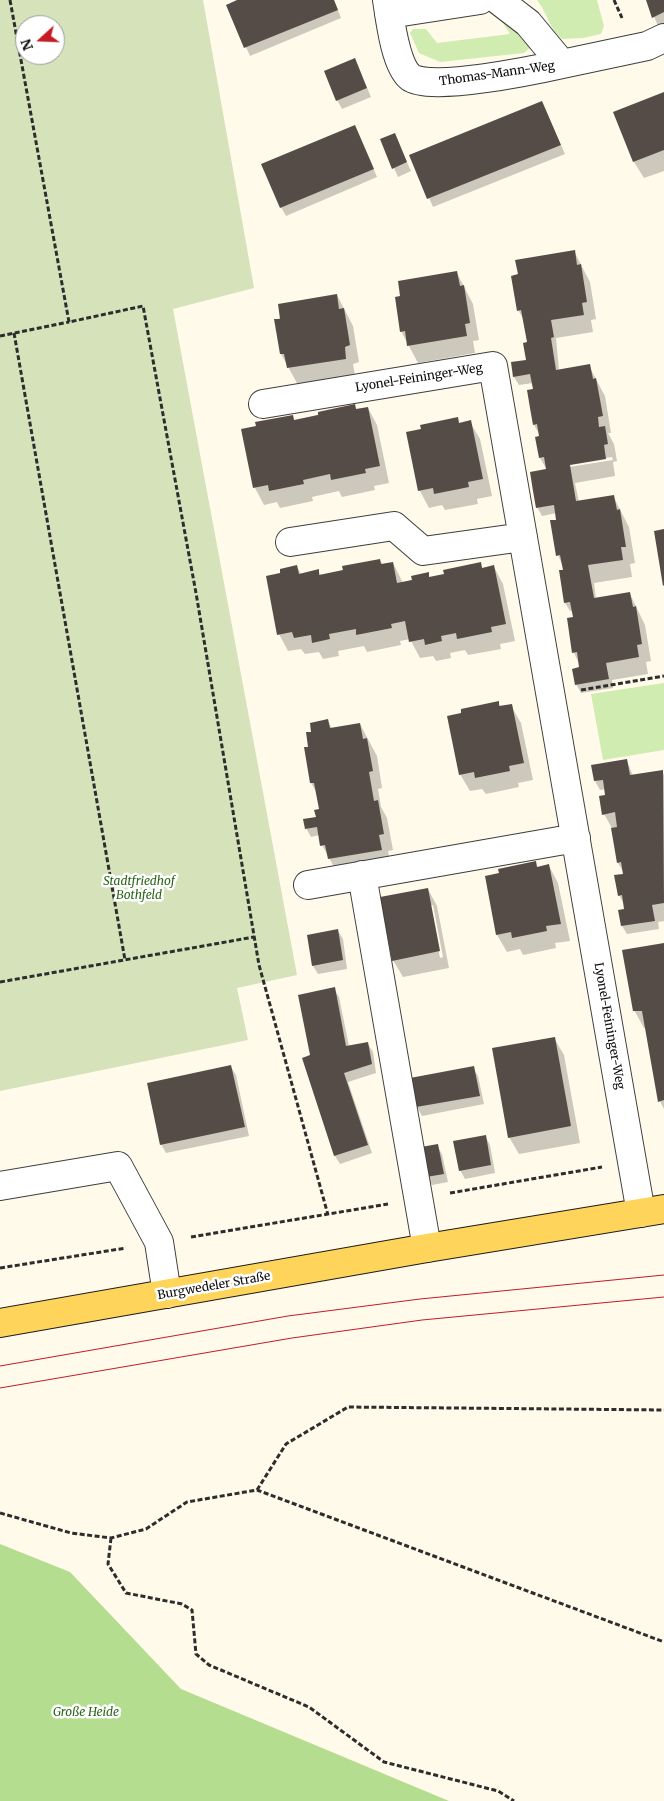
<!DOCTYPE html>
<meta charset="utf-8">
<style>
body{margin:0}
#map{position:relative;width:664px;height:1801px;overflow:hidden;background:#fffaea;font-family:Merriweather,serif}
canvas{display:block}
.north{position:absolute;left:15px;top:15px;width:50px;height:50px;box-sizing:border-box;background:#fff;border:1px solid #9d9d9d;border-radius:50%;rotate:250deg;font-size:14px;font-weight:700;line-height:20px;text-align:center;color:#0b0b0b}
.north::after{content:'';display:block;margin:auto;width:18px;height:22px;background:#c41b26;clip-path:polygon(50% 0,100% 100%,50% 72%,0 100%)}
</style>
<div id="map">
<canvas width="664" height="1801"></canvas>
<div class="north">N</div>
</div>
<script>
const g = document.querySelector('canvas').getContext('2d');
g.lineJoin = 'round';
function fill(path, color) { g.fillStyle = color; g.fill(path, 'evenodd'); }
function stroke(path, color, width, dash) { g.strokeStyle = color; g.lineWidth = width; g.lineCap = dash ? 'butt' : 'round'; g.setLineDash(dash || []); g.stroke(path); }
function label(font, color, halo, rows, align = 'center') {
  g.font = font + ' Merriweather,serif'; g.lineWidth = 5; g.setLineDash([]); g.textBaseline = 'middle'; g.strokeStyle = halo; g.fillStyle = color; for (const [text, x, y, turn = 0] of rows) {
    g.save(); g.translate(x, y); g.rotate((+turn || 0) * Math.PI / 180); g.textAlign = isNaN(turn) ? turn : align; if (halo) g.strokeText(text, 0, 0); g.fillText(text, 0, 0); g.restore();
  }
}
const green = new Path2D(`
 M 537,0 L 597,0 L 604,26 L 601,34 L 583,38 L 562,39 C 548,27 548,14 537,0 Z
 M 501,20 L 515,20 L 531,47 L 524,53 L 440,62 L 419,53 L 410,33 L 413,29 L 426,29 L 437,43 L 510,34 Z
 M 664,683 L 664,750 L 603,760 L 591,694 Z`);
const forest = new Path2D(`
 M 0,1544 L 70,1572 L 181,1689 L 449,1801 L 0,1801 Z`);
const cemetery = new Path2D(`
 M 0,0 L 203,0 L 254,288 L 173,309 L 297,975 L 237,988 L 248,1040 L 0,1091 ZM 25,25 L 55,25 L 55,55 L 25,55 Z`);
const shadow = new Path2D(`
 M 240,0 L 334,0 L 341,18 L 250,56 L 227,5 Z
 M 647,0 L 664,0 L 664,23 L 658,26 Z
 M 355,59 L 371,97 L 342,109 L 337,100 Z
 M 664,93 L 664,171 L 644,178 L 634,162 Z
 M 542,103 L 565,154 L 433,207 L 411,156 Z
 M 355,126 L 377,177 L 286,216 L 281,207 Z
 M 394,134 L 411,171 L 398,177 L 381,139 Z
 M 574,251 L 590,282 L 596,319 L 591,320 L 593,332 L 556,338 L 559,371 L 589,366 L 605,396 L 611,433 L 608,433 L 614,444 L 617,461 L 613,462 L 615,476 L 575,483 L 579,502 L 613,496 L 629,527 L 635,563 L 630,564 L 632,577 L 594,583 L 596,599 L 630,594 L 645,625 L 651,661 L 646,662 L 648,674 L 612,680 L 613,688 L 581,693 L 576,684 L 581,668 L 574,653 L 574,618 L 573,611 L 570,611 L 565,603 L 565,571 L 558,555 L 557,513 L 542,516 L 537,507 L 547,470 L 540,458 L 537,438 L 541,437 L 534,425 L 533,383 L 519,385 L 514,377 L 527,361 L 528,343 L 524,320 L 518,310 ZM 612,457 L 613,460 L 569,467 L 569,464 Z
 M 457,273 L 473,304 L 479,340 L 473,341 L 475,353 L 418,363 L 401,331 Z
 M 337,295 L 353,326 L 359,362 L 353,364 L 355,375 L 298,385 L 281,354 L 275,320 Z
 M 354,405 L 357,410 L 368,408 L 377,425 L 389,483 L 374,486 L 375,490 L 342,497 L 339,491 L 312,497 L 313,501 L 280,508 L 277,502 L 264,505 L 255,488 L 292,416 L 295,421 Z
 M 457,419 L 460,424 L 470,422 L 480,439 L 492,496 L 477,499 L 478,504 L 445,510 L 442,505 L 429,508 L 420,491 Z
 M 380,560 L 383,565 L 393,563 L 403,583 L 428,574 L 430,578 L 480,564 L 483,569 L 494,567 L 503,584 L 515,641 L 500,644 L 501,649 L 468,655 L 465,650 L 450,653 L 451,658 L 436,661 L 433,656 L 420,658 L 410,639 L 400,641 L 401,645 L 367,652 L 364,646 L 338,651 L 339,656 L 323,659 L 319,652 L 305,654 L 301,649 L 288,651 L 279,634 L 282,574 L 297,567 L 301,574 L 318,571 L 322,576 Z
 M 498,702 L 501,707 L 511,706 L 521,723 L 533,780 L 518,783 L 519,787 L 486,794 L 482,789 L 470,791 L 460,774 L 463,713 Z
 M 328,721 L 332,729 L 360,724 L 377,756 L 382,788 L 378,789 L 381,807 L 387,818 L 393,850 L 388,851 L 391,867 L 339,876 L 322,845 L 320,835 L 311,837 L 306,828 L 317,818 L 320,810 L 317,793 L 311,783 L 309,748 L 313,732 Z
 M 627,761 L 633,776 L 662,771 L 664,775 L 664,921 L 658,922 L 659,929 L 627,934 L 622,926 L 625,906 L 619,895 L 625,875 L 618,863 L 613,830 L 604,814 L 606,789 L 600,790 L 595,781 L 592,766 Z
 M 535,863 L 538,868 L 549,866 L 558,883 L 570,941 L 555,943 L 556,948 L 523,955 L 520,949 L 507,952 L 497,935 Z
 M 428,889 L 437,906 L 449,968 L 403,977 L 393,960 ZM 430,905 L 433,905 L 443,957 L 440,958 Z
 M 338,931 L 343,939 L 347,969 L 318,974 L 313,966 Z
 M 664,944 L 664,1109 L 660,1101 L 646,1028 L 644,1028 L 634,1010 Z
 M 334,989 L 339,997 L 349,1046 L 368,1044 L 373,1052 L 376,1073 L 348,1082 L 372,1153 L 340,1164 L 335,1156 L 304,1059 L 312,1056 Z
 M 554,1038 L 564,1055 L 580,1143 L 519,1154 L 509,1137 Z
 M 231,1067 L 236,1075 L 249,1136 L 166,1153 L 161,1144 Z
 M 473,1068 L 478,1076 L 484,1104 L 422,1116 L 417,1107 L 411,1079 Z
 M 485,1136 L 490,1145 L 495,1173 L 465,1179 L 460,1170 Z
 M 437,1146 L 442,1154 L 448,1182 L 432,1185 L 427,1177 Z`);
const building = new Path2D(`
 M 237,0 L 334,0 L 338,10 L 244,48 L 226,5 Z
 M 646,0 L 664,0 L 664,12 L 652,18 Z
 M 355,58 L 367,88 L 336,101 L 324,71 Z
 M 664,92 L 664,150 L 633,162 L 613,112 Z
 M 542,101 L 561,145 L 427,199 L 409,155 Z
 M 355,125 L 374,169 L 280,208 L 261,164 Z
 M 395,133 L 407,162 L 392,169 L 380,139 Z
 M 575,250 L 577,265 L 581,264 L 587,302 L 582,303 L 584,315 L 551,320 L 554,337 L 551,338 L 556,370 L 590,364 L 593,379 L 596,378 L 603,416 L 598,417 L 599,427 L 605,426 L 608,444 L 604,445 L 606,459 L 570,465 L 576,501 L 614,495 L 617,510 L 620,509 L 626,547 L 621,547 L 623,560 L 588,565 L 594,598 L 630,592 L 633,607 L 636,606 L 642,644 L 637,645 L 639,657 L 606,663 L 609,679 L 575,685 L 572,669 L 579,667 L 577,652 L 572,653 L 567,618 L 573,617 L 570,602 L 564,603 L 559,570 L 563,570 L 560,555 L 556,556 L 550,520 L 556,520 L 554,505 L 536,508 L 533,491 L 530,472 L 546,469 L 544,457 L 539,458 L 535,437 L 539,436 L 537,424 L 533,425 L 530,408 L 527,390 L 533,389 L 530,374 L 513,377 L 511,362 L 526,360 L 523,343 L 527,342 L 521,310 L 517,311 L 511,276 L 518,274 L 515,260 Z
 M 457,271 L 460,286 L 464,285 L 470,323 L 465,324 L 467,336 L 407,346 L 405,331 L 400,332 L 395,297 L 400,296 L 398,281 Z
 M 337,294 L 339,309 L 344,308 L 350,345 L 345,347 L 346,359 L 287,368 L 284,354 L 280,354 L 274,319 L 280,319 L 278,304 Z
 M 355,404 L 356,409 L 368,407 L 380,466 L 365,469 L 366,473 L 331,480 L 330,474 L 303,480 L 304,484 L 269,491 L 268,485 L 253,488 L 241,429 L 256,426 L 255,422 L 293,415 L 294,420 L 318,415 L 318,412 Z
 M 458,417 L 459,423 L 471,420 L 483,479 L 468,482 L 469,487 L 434,494 L 433,488 L 418,491 L 406,432 L 421,429 L 420,425 Z
 M 664,529 L 664,585 L 663,586 L 654,531 Z
 M 380,559 L 381,564 L 393,562 L 397,583 L 412,580 L 411,576 L 429,572 L 429,577 L 444,574 L 443,570 L 481,562 L 482,568 L 494,565 L 506,624 L 491,627 L 492,632 L 457,639 L 456,633 L 441,636 L 442,641 L 425,645 L 424,639 L 409,642 L 405,621 L 391,624 L 392,628 L 356,635 L 356,629 L 329,634 L 330,639 L 312,643 L 311,635 L 294,638 L 292,632 L 277,635 L 266,576 L 280,573 L 280,569 L 297,565 L 299,574 L 319,569 L 319,575 L 343,570 L 342,566 Z
 M 499,701 L 499,706 L 512,704 L 524,763 L 509,766 L 510,771 L 475,778 L 474,772 L 459,775 L 447,716 L 461,713 L 461,709 Z
 M 328,719 L 330,728 L 360,723 L 363,739 L 367,738 L 373,771 L 369,772 L 374,801 L 378,800 L 384,834 L 379,835 L 382,850 L 328,859 L 325,845 L 320,846 L 317,827 L 305,829 L 303,819 L 316,817 L 314,810 L 319,809 L 314,783 L 310,783 L 304,747 L 308,747 L 306,732 L 311,732 L 310,723 Z
 M 627,759 L 630,775 L 663,770 L 664,903 L 652,905 L 655,921 L 621,926 L 618,910 L 624,909 L 622,895 L 618,896 L 614,875 L 623,874 L 621,862 L 617,863 L 611,828 L 617,827 L 615,812 L 602,815 L 599,796 L 605,795 L 603,780 L 594,781 L 591,765 Z
 M 536,861 L 537,867 L 549,864 L 561,924 L 546,926 L 547,931 L 512,938 L 511,932 L 496,935 L 485,876 L 499,873 L 498,869 Z
 M 428,888 L 440,951 L 392,961 L 380,897 Z
 M 338,929 L 343,960 L 312,966 L 307,935 Z
 M 664,943 L 664,1100 L 658,1102 L 642,1011 L 633,1011 L 622,950 Z
 M 335,987 L 346,1046 L 368,1042 L 372,1064 L 344,1073 L 368,1145 L 334,1156 L 302,1058 L 310,1055 L 298,995 Z
 M 555,1037 L 571,1126 L 508,1138 L 492,1048 Z
 M 231,1065 L 245,1127 L 160,1145 L 147,1083 Z
 M 474,1066 L 480,1096 L 416,1107 L 410,1078 Z
 M 486,1135 L 491,1165 L 459,1171 L 453,1141 Z
 M 438,1144 L 444,1174 L 426,1177 L 421,1147 Z`);
const path = new Path2D(`
 M 10,0 L 69,322 L 143,306 L 196,593 L 259,965 L 328,1215
 M 614,0 L 622,18
 M 14,333 L 125,960
 M 0,336 L 69,322
 M 581,690 L 664,676
 M 0,982 L 254,937
 M 450,1193 L 602,1167
 M 191,1237 L 388,1204
 M 0,1268 L 126,1248
 M 257,1490 L 286,1444 L 348,1407 L 664,1410
 M 0,1513 L 71,1533 L 111,1538 L 146,1529 L 187,1502 L 257,1490 L 664,1642
 M 111,1538 L 108,1564 L 126,1593 L 182,1604 L 192,1610 L 196,1654 L 209,1665 L 309,1707 L 384,1762 L 498,1791 L 514,1801`);
const minor = new Path2D(`
 M 387,0 C 390,19 395,64 410,77 C 430,92 535,70 562,64
 M 498,0 L 528,23 L 562,64 L 647,46 L 664,38
 M 389,14 L 480,0
 M 263,404 L 493,366 L 641,1213
 M 290,542 L 394,526 L 423,551 L 523,537
 M 362,875 L 427,1248
 M 308,885 L 576,838
 M 0,1186 L 118,1166 L 159,1242 L 167,1294`);
const major = new Path2D(`
 M 0,1323 L 427,1248 L 664,1209`);
const tram = new Path2D(`
 M 0,1366 L 288,1316 L 420,1299 L 664,1275
 M 0,1388 L 292,1338 L 422,1320 L 664,1297`);
const streetNames = [
 ["Thomas-Mann-Weg",497,74,-8],
 ["Lyonel-Feininger-Weg",419,378,-9],
 ["Lyonel-Feininger-Weg",609,1026,80],
 ["Burgwedeler Straße",214,1286,-10]
];
const parkNames = [
 ["Stadtfriedhof",139,882],
 ["Bothfeld",139,896],
 ["Große Heide",86,1713]
];
fill(green, '#d0ecb1');
fill(forest, '#b4dd8f');
fill(cemetery, '#d5e2ba');
fill(shadow, '#0003');
fill(building, '#554c47');
stroke(minor, '#3e3e3e', 30);
stroke(major, '#1c1c1c', 30);
stroke(path, '#2d2d2d', 3, [5, 2.5]);
stroke(minor, '#fff', 28);
stroke(major, '#ffd45a', 28);
stroke(tram, '#c41b26', 1);
label('12px', '#0b0b0b', '#fff', streetNames);
label('italic 12px', '#2a6618', '#fff', parkNames);
</script>
